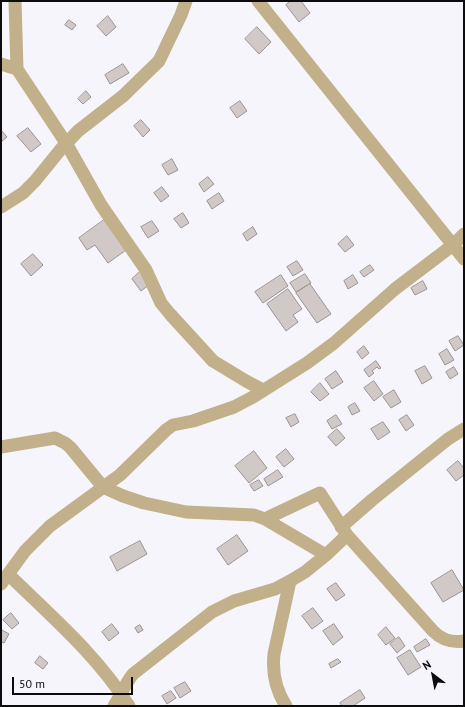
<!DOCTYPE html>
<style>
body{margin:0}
#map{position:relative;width:465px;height:707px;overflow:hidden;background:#f6f5fc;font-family:"PT Sans",sans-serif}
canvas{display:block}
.frame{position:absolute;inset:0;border:2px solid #0c0c0e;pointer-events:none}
.north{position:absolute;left:413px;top:655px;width:40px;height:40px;-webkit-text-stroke:3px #f6f5fc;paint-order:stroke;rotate:328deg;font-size:11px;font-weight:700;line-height:16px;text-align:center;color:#0c0c0e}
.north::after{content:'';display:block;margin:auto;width:14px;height:18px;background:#0c0c0e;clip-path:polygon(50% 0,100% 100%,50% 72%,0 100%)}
.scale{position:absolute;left:12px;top:677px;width:121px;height:18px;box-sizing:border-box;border:2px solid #0c0c0e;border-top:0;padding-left:5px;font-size:12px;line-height:14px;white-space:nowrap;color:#0c0c0e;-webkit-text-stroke:3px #f6f5fc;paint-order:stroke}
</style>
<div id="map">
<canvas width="465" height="707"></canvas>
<div class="frame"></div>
<div class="north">N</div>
<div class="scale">50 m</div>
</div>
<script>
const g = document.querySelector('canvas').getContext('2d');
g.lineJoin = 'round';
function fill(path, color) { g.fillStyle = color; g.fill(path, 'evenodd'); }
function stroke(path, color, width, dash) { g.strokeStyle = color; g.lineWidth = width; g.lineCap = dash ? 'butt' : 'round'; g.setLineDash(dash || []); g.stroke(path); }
const building = new Path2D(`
 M 291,1 L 301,1 L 310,13 L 299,22 L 286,5 Z
 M 108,16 L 116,27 L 106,36 L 97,26 Z
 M 69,20 L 76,25 L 72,30 L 65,25 Z
 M 257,27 L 271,42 L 259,54 L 245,39 Z
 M 123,64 L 129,73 L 110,84 L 105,75 Z
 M 86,91 L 91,97 L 83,104 L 78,99 Z
 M 240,101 L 247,111 L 237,118 L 230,108 Z
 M 141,120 L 150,130 L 143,137 L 134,126 Z
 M 28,128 L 41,144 L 31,152 L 17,136 Z
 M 1,130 L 7,137 L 1,142 Z
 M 172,159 L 178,170 L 168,175 L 162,165 Z
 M 208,177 L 214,184 L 204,192 L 199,184 Z
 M 162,187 L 169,196 L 161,202 L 154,193 Z
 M 219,193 L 224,201 L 212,209 L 207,201 Z
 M 183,213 L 189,223 L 181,228 L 174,219 Z
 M 104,220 L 126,250 L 108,263 L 95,245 L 87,250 L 79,238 Z
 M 152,221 L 159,231 L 148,238 L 141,227 Z
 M 253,227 L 257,234 L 247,241 L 243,234 Z
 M 347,236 L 354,245 L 345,252 L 338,244 Z
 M 33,254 L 43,265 L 31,276 L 21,264 Z
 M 297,261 L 303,270 L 293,276 L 287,267 Z
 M 370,265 L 374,270 L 364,277 L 360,272 Z
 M 140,272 L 150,284 L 141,291 L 132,279 Z
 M 305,274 L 311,283 L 296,292 L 290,283 Z
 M 281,275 L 288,286 L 263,303 L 255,292 Z
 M 353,275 L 358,283 L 348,289 L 344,281 Z
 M 423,281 L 427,289 L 415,295 L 411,288 Z
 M 310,284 L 331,314 L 317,323 L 296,293 Z
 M 288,289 L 302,309 L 293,315 L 298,322 L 286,331 L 267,304 Z
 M 458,336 L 464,345 L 455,351 L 449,341 Z
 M 364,346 L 369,353 L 362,359 L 357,352 Z
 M 447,349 L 454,360 L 445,365 L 439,354 Z
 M 376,361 L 381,368 L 379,369 L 377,367 L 372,371 L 374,373 L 369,377 L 364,370 Z
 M 425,366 L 432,378 L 422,384 L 415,371 Z
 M 454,367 L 458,374 L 450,379 L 446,372 Z
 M 336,371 L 343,382 L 332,389 L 325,379 Z
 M 374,381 L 383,394 L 374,401 L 364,388 Z
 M 320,383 L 329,394 L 320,401 L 311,392 Z
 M 394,390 L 401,402 L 391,408 L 383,397 Z
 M 355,403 L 360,411 L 352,415 L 348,407 Z
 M 295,414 L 299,422 L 291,427 L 286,418 Z
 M 336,415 L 342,424 L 332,429 L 327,421 Z
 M 407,415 L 414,425 L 406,431 L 399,420 Z
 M 383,422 L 390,432 L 378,440 L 371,429 Z
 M 337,429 L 345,438 L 336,446 L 328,437 Z
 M 286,449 L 294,459 L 284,467 L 276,457 Z
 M 254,451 L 267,468 L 249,483 L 235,466 Z
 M 458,461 L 464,468 L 464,475 L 456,481 L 447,470 Z
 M 278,470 L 283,477 L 268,486 L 264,479 Z
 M 259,480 L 263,486 L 254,491 L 250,485 Z
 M 237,535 L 248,551 L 228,565 L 217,549 Z
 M 140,541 L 147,554 L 117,571 L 110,557 Z
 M 452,570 L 464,590 L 443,602 L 431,583 Z
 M 336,583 L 345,595 L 336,601 L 327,589 Z
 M 313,608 L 323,621 L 312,629 L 302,616 Z
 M 11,613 L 19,623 L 12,629 L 3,620 Z
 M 112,624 L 119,633 L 109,641 L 102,632 Z
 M 334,624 L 343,637 L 333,645 L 323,631 Z
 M 140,625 L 143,630 L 138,633 L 135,628 Z
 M 386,627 L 395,638 L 386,645 L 378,635 Z
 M 2,630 L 9,634 L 4,643 L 1,642 Z
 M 399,637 L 405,646 L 397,653 L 390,644 Z
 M 426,639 L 430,645 L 417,652 L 414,647 Z
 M 410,650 L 421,667 L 408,675 L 397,658 Z
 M 40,656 L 48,663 L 43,669 L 35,663 Z
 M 338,659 L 341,662 L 331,668 L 329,664 Z
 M 185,682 L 191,691 L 180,698 L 174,688 Z
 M 360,690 L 365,698 L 353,706 L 342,706 L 340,703 Z
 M 171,691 L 176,698 L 167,704 L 162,696 Z`);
const street = new Path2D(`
 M 15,1 L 17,69 L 66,143 L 101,205 L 146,270 L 161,303 L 170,314 L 213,361 L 246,381 L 263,390
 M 258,1 L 464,259
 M 1,64 L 17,69
 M 1,207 L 23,193 L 35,181 L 61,149 L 78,131 L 123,96 L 159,61 L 181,15 L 186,1
 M 1,447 L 55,438 L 65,443 L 70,447 L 103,487 L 123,496 L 144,503 L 186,512 L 254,515 L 265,519 L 326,555
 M 265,519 L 320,493 L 347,535 L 433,631 C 442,640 451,643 464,641
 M 341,527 L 372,500 L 448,439 L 464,429
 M 8,574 C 51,616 97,655 129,706
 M 1,584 L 25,551 L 50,526 L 120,475 L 166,430 L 173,425 L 193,421 L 234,407 L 253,397 L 307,363 L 334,343 L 395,289 L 453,245 L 464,234
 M 114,706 C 121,695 125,684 133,674 L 212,612 L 234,601 L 275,589 L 290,581 L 305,572 L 326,555 L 347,535
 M 286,706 C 275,689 272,673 274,654 L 290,581`);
fill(building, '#d0c9c7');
stroke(building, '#9a9391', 1);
stroke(street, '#c1b08a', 13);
</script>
